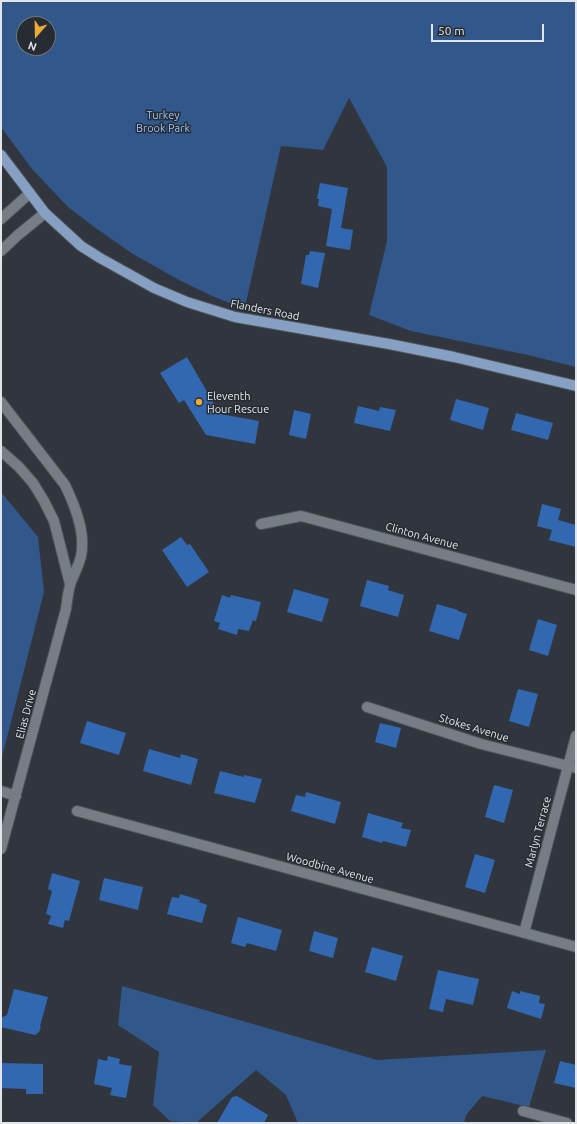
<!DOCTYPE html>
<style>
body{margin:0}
#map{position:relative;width:577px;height:1124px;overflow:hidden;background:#31363e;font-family:Ubuntu,sans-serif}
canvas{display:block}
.frame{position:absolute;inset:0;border:2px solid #e2e6ea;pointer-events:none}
.north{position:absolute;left:16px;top:16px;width:40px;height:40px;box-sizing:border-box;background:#272c33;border:1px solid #72767c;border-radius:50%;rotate:200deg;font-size:11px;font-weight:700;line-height:16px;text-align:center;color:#e2e6ea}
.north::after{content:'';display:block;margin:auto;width:14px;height:18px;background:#ebaa39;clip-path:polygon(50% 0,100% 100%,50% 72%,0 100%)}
.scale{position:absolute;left:431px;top:24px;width:113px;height:18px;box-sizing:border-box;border:2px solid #e2e6ea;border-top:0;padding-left:5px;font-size:12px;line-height:14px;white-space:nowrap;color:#e2e6ea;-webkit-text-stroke:3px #272c33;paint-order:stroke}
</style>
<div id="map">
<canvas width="577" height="1124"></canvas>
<div class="frame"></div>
<div class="north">N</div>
<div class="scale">50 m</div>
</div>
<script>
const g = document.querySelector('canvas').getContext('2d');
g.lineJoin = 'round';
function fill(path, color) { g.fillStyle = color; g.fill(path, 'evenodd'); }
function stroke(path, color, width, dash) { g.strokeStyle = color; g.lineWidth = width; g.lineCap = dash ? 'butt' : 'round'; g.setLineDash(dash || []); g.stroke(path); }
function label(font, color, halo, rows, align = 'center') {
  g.font = font + ' Ubuntu,sans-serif'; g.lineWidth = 3; g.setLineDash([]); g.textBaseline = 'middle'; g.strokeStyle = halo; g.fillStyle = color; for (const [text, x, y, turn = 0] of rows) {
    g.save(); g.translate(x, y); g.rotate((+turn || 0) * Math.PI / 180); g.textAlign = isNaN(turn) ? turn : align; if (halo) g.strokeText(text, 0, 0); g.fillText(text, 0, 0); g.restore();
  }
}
const green = new Path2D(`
 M 1,1 L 576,1 L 576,367 L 528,355 L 411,331 L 369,315 L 387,241 L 387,167 L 349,98 L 323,150 L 281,146 L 245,307 L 237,306 L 212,296 L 179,280 L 133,254 L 97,229 L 68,207 L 32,169 L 1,127 ZM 24,24 L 48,24 L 48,48 L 24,48 Z
 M 1,492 L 38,537 L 44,592 L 1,761 Z
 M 122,986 L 377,1060 L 546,1050 L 529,1107 L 482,1096 L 466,1115 L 464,1123 L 298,1123 L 286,1095 L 256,1070 L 196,1123 L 170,1121 L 153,1105 L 159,1052 L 118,1025 Z`);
const building = new Path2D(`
 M 320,183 L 348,188 L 341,228 L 353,230 L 350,250 L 326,246 L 332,209 L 318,206 L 319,199 L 317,199 Z
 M 310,251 L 325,253 L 318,288 L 301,284 L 306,255 L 309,255 Z
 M 187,357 L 220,414 L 259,421 L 255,444 L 206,435 L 184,400 L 179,403 L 160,373 Z
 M 456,399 L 489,408 L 483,430 L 450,420 Z
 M 358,406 L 379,411 L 380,407 L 396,410 L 390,431 L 354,423 Z
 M 294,410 L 311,414 L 306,439 L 289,435 Z
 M 516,413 L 553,423 L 548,440 L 511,430 Z
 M 542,504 L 561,509 L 558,520 L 576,525 L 576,547 L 549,540 L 552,530 L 537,526 Z
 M 181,537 L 187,545 L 190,544 L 209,572 L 187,587 L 162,550 Z
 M 367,580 L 389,586 L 388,590 L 404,595 L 398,617 L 360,606 Z
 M 294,589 L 329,599 L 322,622 L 287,612 Z
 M 222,595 L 230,598 L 231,595 L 261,602 L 256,621 L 253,620 L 249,631 L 238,629 L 237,635 L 218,629 L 220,623 L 214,621 Z
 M 437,604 L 458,610 L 458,611 L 467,614 L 459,640 L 429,631 Z
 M 538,619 L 557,625 L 548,656 L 529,650 Z
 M 518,689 L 538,694 L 529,727 L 509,721 Z
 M 87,721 L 126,733 L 119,755 L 80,743 Z
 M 380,723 L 401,728 L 396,748 L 375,742 Z
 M 149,749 L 180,758 L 181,754 L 198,759 L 191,785 L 143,771 Z
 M 220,771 L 244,777 L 244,775 L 262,779 L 255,803 L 214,793 Z
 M 494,785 L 513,790 L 504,823 L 485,817 Z
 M 306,792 L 341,802 L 335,824 L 291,811 L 296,795 L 305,797 Z
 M 368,813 L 403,823 L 401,828 L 411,830 L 406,847 L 383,841 L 382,843 L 362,837 Z
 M 475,854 L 495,860 L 485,893 L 465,887 Z
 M 52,873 L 80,881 L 69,921 L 65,920 L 63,928 L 48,924 L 51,916 L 46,914 L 52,891 L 48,889 Z
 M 104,878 L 143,887 L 138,910 L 99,900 Z
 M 180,894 L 200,900 L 199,902 L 207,905 L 202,923 L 167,914 L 172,897 L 179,898 Z
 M 238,917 L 282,930 L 276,951 L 247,943 L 245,947 L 231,943 Z
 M 314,931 L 338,938 L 333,958 L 309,951 Z
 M 372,947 L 403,956 L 396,981 L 365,972 Z
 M 438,970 L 479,979 L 473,1005 L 446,999 L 443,1012 L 429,1009 Z
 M 14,989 L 48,997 L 40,1026 L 41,1027 L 39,1032 L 35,1035 L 1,1027 L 1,1018 L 7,1015 Z
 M 512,991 L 520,994 L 520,991 L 540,996 L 539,1003 L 545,1004 L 541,1019 L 507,1008 Z
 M 108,1056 L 120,1059 L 119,1064 L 132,1066 L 126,1098 L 110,1095 L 112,1088 L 94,1084 L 98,1059 L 107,1061 Z
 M 560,1061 L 576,1065 L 576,1088 L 554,1083 Z
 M 1,1063 L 43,1064 L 43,1094 L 26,1094 L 26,1089 L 1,1088 Z
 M 237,1096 L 268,1115 L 264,1123 L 217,1123 L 232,1097 Z`);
const minor = new Path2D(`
 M 1,219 L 30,193
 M 1,251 L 18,235 L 45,213
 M 1,402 L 65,485 C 75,506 86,533 81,556 C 79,565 74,574 71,582 C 68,591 67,601 66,609 L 1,849
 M 1,451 L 19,467 L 33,483 L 44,501 L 54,521 L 70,584
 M 261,524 L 301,516 L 576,590
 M 367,707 L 481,744 L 576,768
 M 1,791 L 16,796
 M 77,811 L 576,947
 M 524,933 L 576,736
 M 523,1111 L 567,1123`);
const major = new Path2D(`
 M 1,155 L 45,213 L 81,246 L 100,258 L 154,288 L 187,302 L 235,317 L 389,344 L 454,357 L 576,386`);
const markers = [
 [199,402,4,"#ebaa39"]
];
const parkNames = [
 ["Turkey",163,115],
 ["Brook Park",163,128]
];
const streetNames = [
 ["Flanders Road",265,310,11],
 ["Clinton Avenue",422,536,15],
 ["Elias Drive",26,714,-75],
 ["Stokes Avenue",474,728,17],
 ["Marlyn Terrace",538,832,-75],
 ["Woodbine Avenue",330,868,15]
];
const poiNames = [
 ["Eleventh",207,396],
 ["Hour Rescue",207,409]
];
fill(green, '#31578b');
fill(building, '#3268b1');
stroke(minor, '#4d5257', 12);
stroke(major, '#4d5257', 12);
stroke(minor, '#767d85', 10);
stroke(major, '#86a0c3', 10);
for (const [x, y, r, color] of markers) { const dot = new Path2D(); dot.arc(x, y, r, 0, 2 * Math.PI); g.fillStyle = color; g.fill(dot); stroke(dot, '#272c33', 1.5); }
label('11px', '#98c2fd', '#272c33', parkNames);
label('11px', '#e2e6ea', '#272c33', streetNames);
label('11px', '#e2e6ea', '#272c33', poiNames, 'left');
</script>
